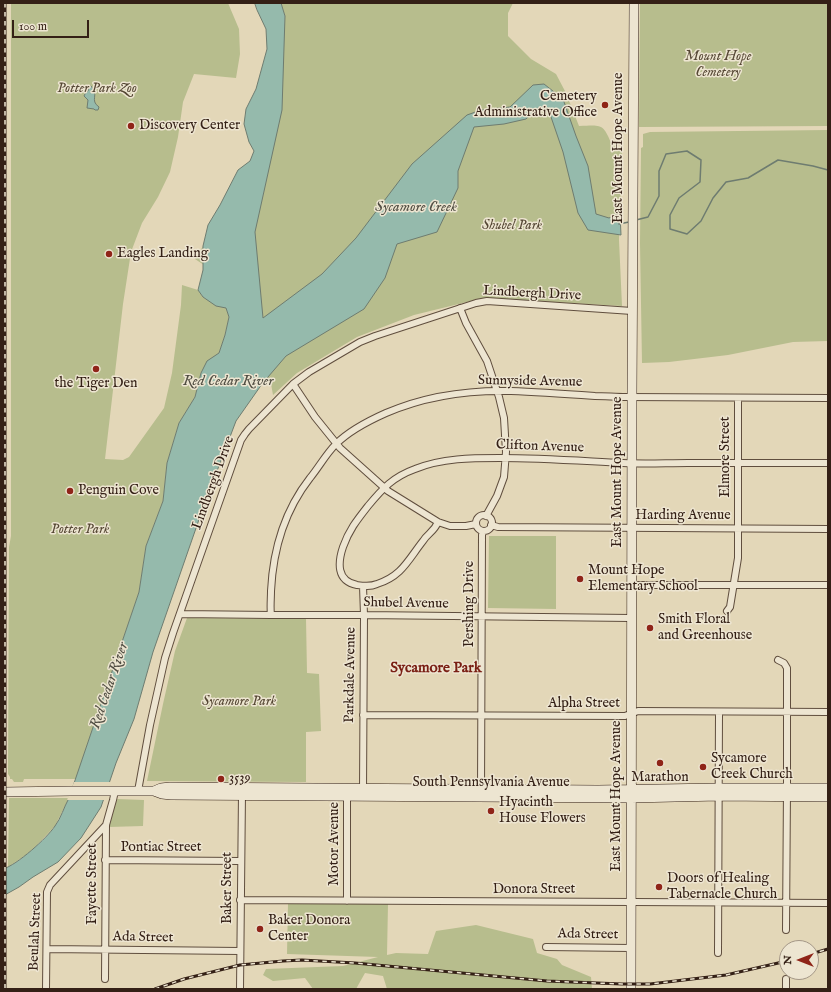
<!DOCTYPE html>
<style>
body{margin:0}
#map{position:relative;width:831px;height:992px;overflow:hidden;background:#e3d7b8;font-family:"IM FELL English",serif}
canvas{display:block}
.frame{position:absolute;inset:0;border:4px solid #342016;pointer-events:none}
.north{position:absolute;left:779px;top:940px;width:40px;height:40px;box-sizing:border-box;background:#ede5d1;border:1px solid #a39686;border-radius:50%;rotate:270deg;font-size:11px;font-weight:700;line-height:16px;text-align:center;color:#342016}
.north::after{content:'';display:block;margin:auto;width:14px;height:18px;background:#8f2418;clip-path:polygon(50% 0,100% 100%,50% 72%,0 100%)}
.scale{position:absolute;left:12px;top:20px;width:77px;height:18px;box-sizing:border-box;border:2px solid #342016;border-top:0;padding-left:5px;font-size:12px;line-height:14px;white-space:nowrap;color:#342016;-webkit-text-stroke:3px #ede5d1;paint-order:stroke}
</style>
<div id="map">
<canvas width="831" height="992"></canvas>
<div class="frame"></div>
<div class="north">N</div>
<div class="scale">100 m</div>
</div>
<script>
const g = document.querySelector('canvas').getContext('2d');
g.lineJoin = 'round';
function fill(path, color) { g.fillStyle = color; g.fill(path, 'evenodd'); }
function stroke(path, color, width, dash) { g.strokeStyle = color; g.lineWidth = width; g.lineCap = dash ? 'butt' : 'round'; g.setLineDash(dash || []); g.stroke(path); }
function label(font, color, halo, rows, align = 'center') {
  g.font = font + ' "IM FELL English",serif'; g.lineWidth = 3; g.setLineDash([]); g.textBaseline = 'middle'; g.strokeStyle = halo; g.fillStyle = color; for (const [text, x, y, turn = 0] of rows) {
    g.save(); g.translate(x, y); g.rotate((+turn || 0) * Math.PI / 180); g.textAlign = isNaN(turn) ? turn : align; if (halo) g.strokeText(text, 0, 0); g.fillText(text, 0, 0); g.restore();
  }
}
const green = new Path2D(`
 M 11,3 L 228,3 L 239,29 L 240,54 L 236,78 L 194,74 L 183,102 L 178,137 L 170,172 L 158,197 L 142,223 L 131,252 L 123,304 L 105,459 L 123,460 L 129,457 L 164,408 L 172,373 L 181,305 L 182,285 L 198,290 L 203,297 L 226,307 L 229,317 L 225,335 L 219,353 L 201,373 L 195,397 L 179,423 L 167,463 L 163,501 L 146,546 L 139,592 L 76,779 L 24,779 L 23,782 L 14,782 L 12,779 L 10,779 L 10,777 L 8,774 L 9,547 L 11,536 Z
 M 281,3 L 513,3 L 508,13 L 508,36 L 531,59 L 556,74 L 566,93 L 579,126 C 602,125 603,123 612,145 L 622,150 L 619,240 L 622,306 L 483,298 L 414,315 L 357,337 L 297,373 L 273,395 L 270,378 L 262,384 L 210,269 L 195,259 L 243,182 L 263,196 L 285,16 Z
 M 640,3 L 828,3 L 828,126 L 639,127 Z
 M 828,130 L 828,341 L 793,342 L 728,355 L 669,362 L 642,363 L 640,243 L 641,148 L 643,147 L 643,134 L 650,132 Z
 M 489,536 L 556,536 L 556,609 L 488,608 Z
 M 187,618 L 306,619 L 307,673 L 319,674 L 321,731 L 306,732 L 306,782 L 147,781 L 163,704 L 175,651 Z
 M 9,798 L 69,798 L 55,826 L 37,845 L 26,855 L 8,867 Z
 M 117,799 L 144,800 L 143,826 L 109,827 Z
 M 288,904 L 388,904 L 387,955 L 396,953 L 428,954 L 436,931 L 476,925 L 533,939 L 537,953 L 557,959 L 562,965 L 591,977 L 592,989 L 387,989 L 383,976 L 365,973 L 356,989 L 313,989 L 305,978 L 273,981 L 263,975 L 266,969 L 343,966 L 378,957 L 287,954 Z`);
const water = new Path2D(`
 M 255,3 L 281,3 L 285,16 L 282,110 L 255,232 L 263,318 L 322,274 L 356,238 L 412,164 L 467,115 L 481,110 L 510,107 L 533,85 L 544,84 L 563,99 L 576,136 L 588,166 L 596,214 L 609,218 L 620,213 L 621,235 L 588,230 L 578,213 L 563,152 L 550,114 L 539,107 L 526,119 L 504,124 L 474,127 L 458,171 L 458,188 L 437,232 L 397,244 L 385,278 L 364,309 L 286,356 L 262,384 L 236,421 L 203,508 L 153,652 L 134,719 L 116,763 L 101,807 L 81,838 L 58,862 L 33,877 L 19,887 L 3,896 L 3,869 C 17,865 47,838 55,826 C 61,818 64,807 69,798 L 139,592 L 146,546 L 163,501 L 167,463 L 179,423 L 195,397 L 201,373 L 207,361 L 219,353 L 225,335 L 229,317 L 226,308 L 216,306 L 203,297 L 198,290 L 203,270 L 203,246 L 208,225 L 220,205 L 238,170 L 250,161 L 254,151 L 249,142 L 244,124 L 246,109 L 256,89 L 267,49 L 266,29 L 257,10 Z
 M 91,86 C 100,95 89,100 99,107 L 98,110 L 95,110 L 94,109 L 87,108 L 88,100 L 84,96 L 86,92 L 88,91 L 89,87 Z`);
const pier = new Path2D(`
 M 74,782 L 111,782 L 105,800 L 67,800 Z`);
const stream = new Path2D(`
 M 636,220 L 648,217 L 659,196 L 659,171 L 666,154 L 687,151 L 701,160 L 700,182 L 679,198 L 670,215 L 670,229 L 687,234 L 701,221 L 713,198 L 726,182 L 748,178 L 778,160 L 813,166 L 828,170
 M 619,224 L 629,222`);
const street = new Path2D(`
 M 460,308 L 466,323 L 487,361 L 499,397 L 504,418 L 506,452 L 504,477 L 497,496 L 486,516
 M 293,384 L 315,417 L 340,448 L 388,491 L 438,522 L 450,526 L 466,526 L 476,524
 M476 523a8 8 0 1 1 16 0a8 8 0 1 1-16 0Z
 M 438,522 C 434,532 428,533 423,541 C 408,560 402,576 377,584 C 370,587 364,586 357,585 C 336,581 338,562 343,547 C 349,530 357,520 368,506 C 383,488 393,477 415,469 C 442,458 472,458 500,458 C 541,458 582,461 623,463 C 644,464 666,463 688,463 C 735,463 781,463 828,463
 M 491,525 L 498,527 L 828,529
 M 631,585 L 828,585
 M 363,586 L 364,615 L 363,791
 M 727,611 L 730,607 L 738,558 L 738,398
 M 180,614 L 271,615 L 364,615 L 631,618
 M 271,615 C 270,607 271,599 271,591 C 273,550 285,510 310,478 C 319,467 326,454 336,444 C 350,430 368,421 386,413 C 425,396 469,390 511,391 C 539,392 567,394 595,396 C 605,396 616,397 626,397 C 693,397 761,398 828,398
 M 778,660 L 784,663 L 787,668 L 787,788 L 786,930
 M 363,715 L 625,716 L 638,711 L 828,712
 M 138,791 L 150,725 L 165,658 L 173,633 L 241,440 L 245,434 L 249,429 L 293,384 L 309,372 L 360,342 L 375,336 L 476,303 L 487,301 L 632,311
 M 347,792 L 347,901
 M 481,792 L 482,535 L 483,531
 M 105,860 L 240,861
 M 240,900 L 828,903
 M 546,947 L 631,948
 M 47,949 L 240,951
 M 718,953 L 719,712
 M 105,979 L 106,825 L 113,800 L 115,791
 M 46,989 L 47,892 L 50,885 L 106,825
 M 240,989 L 242,793
 M 786,989 L 786,979`);
const secondary = new Path2D(`
 M 154,791 L 162,794 L 171,795 L 631,798 L 719,796 L 828,797
 M 3,792 L 71,791 L 154,791 L 161,788 L 170,787 L 598,790 L 719,788 L 828,788
 M 631,989 L 632,397 L 634,3`);
const rail = new Path2D(`
 M 5,3 L 5,989
 M 811,954 L 828,949
 M 155,989 L 184,979 L 240,965 L 283,961 L 302,960 L 355,963 L 547,981 L 622,984 L 650,984 L 726,975 L 787,961`);
const markers = [
 [605,105,4,"#8f2418"],
 [131,126,4,"#8f2418"],
 [109,254,4,"#8f2418"],
 [96,369,4,"#8f2418"],
 [70,491,4,"#8f2418"],
 [580,579,4,"#8f2418"],
 [650,628,4,"#8f2418"],
 [660,763,4,"#8f2418"],
 [703,767,4,"#8f2418"],
 [221,779,4,"#8f2418"],
 [491,811,4,"#8f2418"],
 [659,887,4,"#8f2418"],
 [260,929,4,"#8f2418"]
];
const parkNames = [
 ["Mount Hope",718,57],
 ["Cemetery",718,73],
 ["Potter Park Zoo",97,89],
 ["Shubel Park",512,226],
 ["Potter Park",80,530],
 ["Sycamore Park",239,702]
];
const poiNames = [
 ["Cemetery",597,97,"right"],
 ["Administrative Office",597,113,"right"],
 ["Discovery Center",139,126],
 ["Eagles Landing",117,254],
 ["the Tiger Den",96,384,"center"],
 ["Penguin Cove",78,491],
 ["Mount Hope",588,571],
 ["Elementary School",588,587],
 ["Smith Floral",658,620],
 ["and Greenhouse",658,636],
 ["Sycamore",711,759],
 ["Creek Church",711,775],
 ["Marathon",660,778,"center"],
 ["3539",229,779],
 ["Hyacinth",499,803],
 ["House Flowers",499,819],
 ["Doors of Healing",667,879],
 ["Tabernacle Church",667,895],
 ["Baker Donora",268,921],
 ["Center",268,937]
];
const streetNames = [
 ["East Mount Hope Avenue",619,148,-90],
 ["Lindbergh Drive",532,294,3],
 ["Sunnyside Avenue",530,382,1],
 ["Clifton Avenue",540,447,2],
 ["Elmore Street",726,457,-90],
 ["East Mount Hope Avenue",618,472,-90],
 ["Lindbergh Drive",214,483,-70],
 ["Harding Avenue",683,516],
 ["Shubel Avenue",406,604,1],
 ["Pershing Drive",470,604,-90],
 ["Parkdale Avenue",351,675,-89],
 ["Alpha Street",584,704],
 ["South Pennsylvania Avenue",491,783],
 ["East Mount Hope Avenue",617,796,-90],
 ["Motor Avenue",335,844,-90],
 ["Pontiac Street",161,848],
 ["Fayette Street",93,884,-90],
 ["Baker Street",228,888,-90],
 ["Donora Street",534,890],
 ["Beulah Street",36,932,-88],
 ["Ada Street",588,935,1],
 ["Ada Street",143,938,1]
];
const waterNames = [
 ["Sycamore Creek",416,208],
 ["Red Cedar River",228,382],
 ["Red Cedar River",110,686,-71]
];
const neighbourhoodNames = [
 ["Sycamore Park",436,669]
];
fill(green, '#b7bd8d');
fill(water, '#95baac');
stroke(water, '#6e7c70', 1);
fill(pier, '#e3d7b8');
stroke(stream, '#6e7c70', 1.5);
stroke(street, '#604e3e', 8);
stroke(secondary, '#342016', 10);
stroke(street, '#ede5d1', 6);
stroke(secondary, '#ede5d1', 9);
stroke(rail, '#342016', 3);
stroke(rail, '#ede5d1', 1.5, [4.5]);
for (const [x, y, r, color] of markers) { const dot = new Path2D(); dot.arc(x, y, r, 0, 2 * Math.PI); g.fillStyle = color; g.fill(dot); stroke(dot, '#ede5d1', 1.5); }
label('italic 14px', '#554734', '#ede5d1', parkNames);
label('14px', '#342016', '#ede5d1', poiNames, 'left');
label('14px', '#342016', '#ede5d1', streetNames);
label('italic 15px', '#514e43', '#ede5d1', waterNames);
label('bold 15px', '#7a1f14', '#ede5d1', neighbourhoodNames);
</script>
